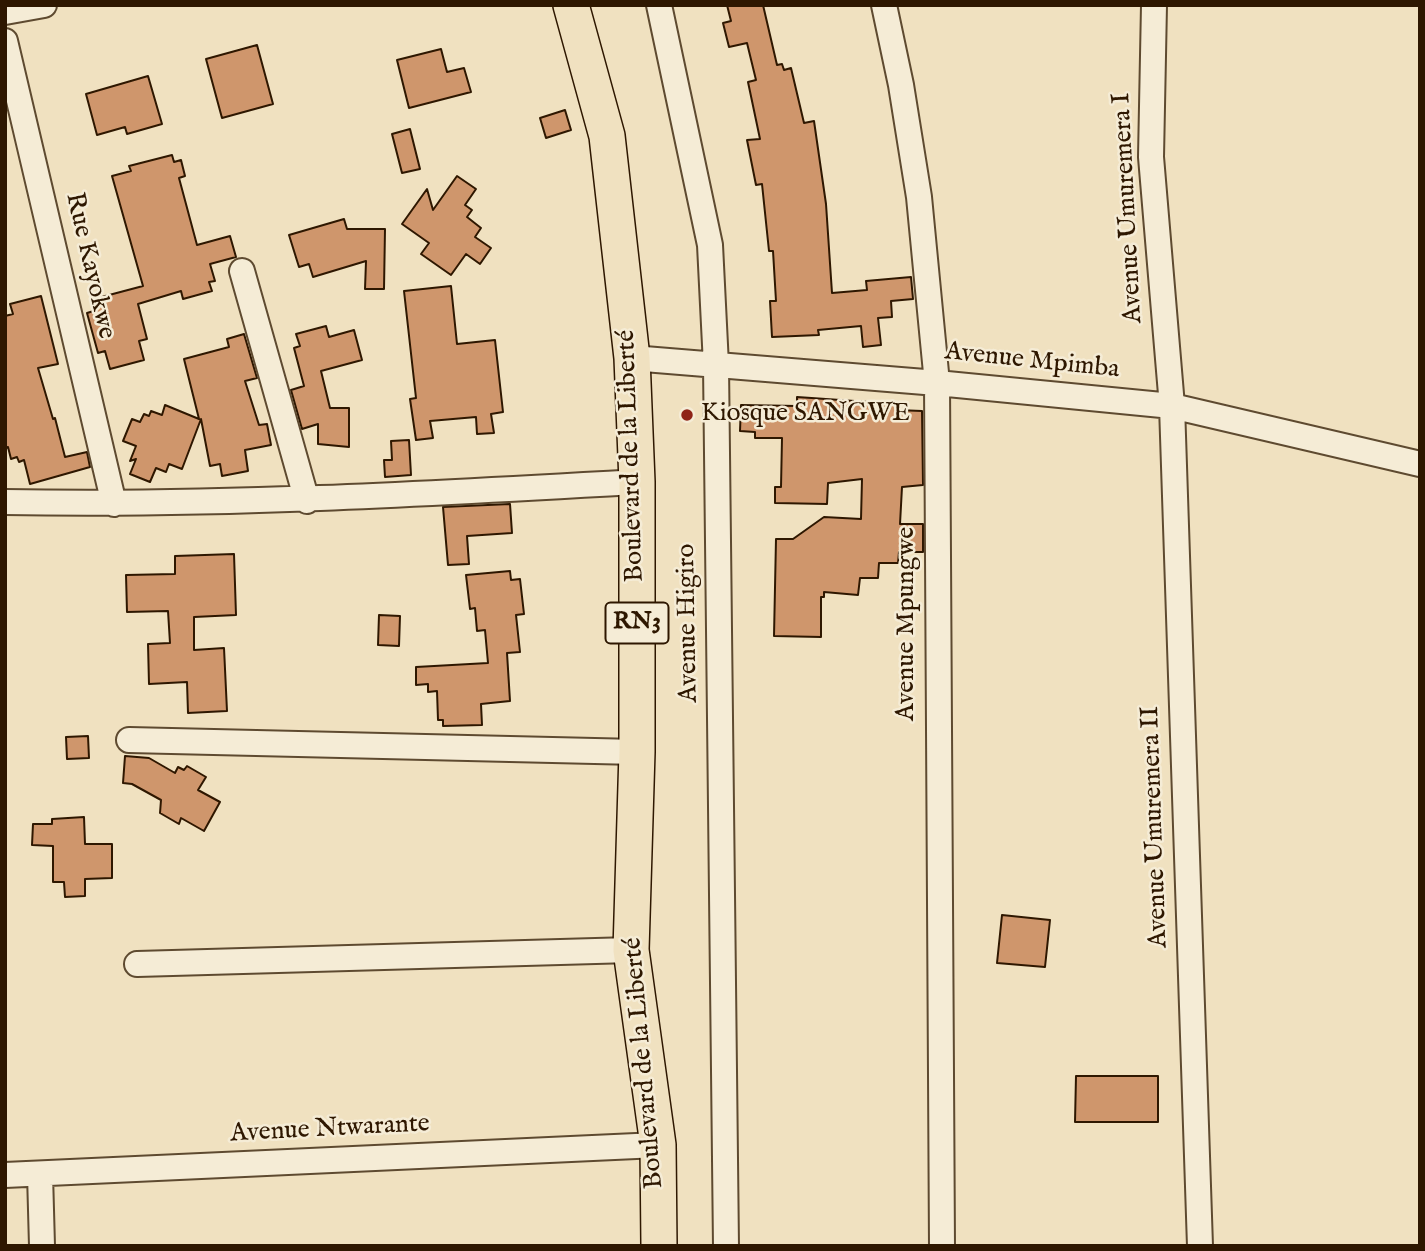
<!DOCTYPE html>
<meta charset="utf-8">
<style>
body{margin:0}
#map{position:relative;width:1425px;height:1251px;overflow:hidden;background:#f0e1c0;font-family:"IM FELL English",serif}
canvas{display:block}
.frame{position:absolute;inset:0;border:7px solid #2e1700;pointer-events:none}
</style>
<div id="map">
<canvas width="1425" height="1251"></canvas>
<div class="frame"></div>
</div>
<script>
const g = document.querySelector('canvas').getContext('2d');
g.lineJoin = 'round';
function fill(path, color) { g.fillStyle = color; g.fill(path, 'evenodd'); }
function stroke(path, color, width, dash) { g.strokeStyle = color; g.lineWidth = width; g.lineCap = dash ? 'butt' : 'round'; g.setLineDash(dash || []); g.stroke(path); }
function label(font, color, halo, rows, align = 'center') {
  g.font = font + ' "IM FELL English",serif'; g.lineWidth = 5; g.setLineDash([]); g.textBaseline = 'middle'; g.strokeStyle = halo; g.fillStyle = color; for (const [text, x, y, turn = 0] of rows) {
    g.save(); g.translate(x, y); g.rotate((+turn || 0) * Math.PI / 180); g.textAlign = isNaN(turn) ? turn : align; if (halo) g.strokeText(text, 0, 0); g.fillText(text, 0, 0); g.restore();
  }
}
const building = new Path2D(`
 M 727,5 L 763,5 L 777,65 L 782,64 L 784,70 L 791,68 L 804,123 L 814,121 L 826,204 L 832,293 L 867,290 L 866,281 L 911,277 L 913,299 L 891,301 L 892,317 L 878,318 L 881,345 L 863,347 L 861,326 L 818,330 L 819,335 L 772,337 L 770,301 L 776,301 L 773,251 L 769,251 L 762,184 L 756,185 L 747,140 L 760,139 L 748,82 L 756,80 L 747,43 L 729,47 L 723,23 L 731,21 Z
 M 257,45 L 273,104 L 222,118 L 206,59 Z
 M 441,49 L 447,72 L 464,68 L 471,92 L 409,108 L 397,60 Z
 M 148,76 L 162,124 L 127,134 L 125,127 L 97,135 L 86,94 Z
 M 565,110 L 571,130 L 546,138 L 540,118 Z
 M 410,129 L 420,169 L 402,173 L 392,134 Z
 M 172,155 L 174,162 L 181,160 L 185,176 L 179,178 L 197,245 L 230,236 L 236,257 L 210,264 L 215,281 L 209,282 L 212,291 L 183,299 L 181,291 L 138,304 L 147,339 L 139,341 L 144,360 L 110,369 L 105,351 L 98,353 L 87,313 L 97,310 L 94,299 L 143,286 L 112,176 L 131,171 L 129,166 Z
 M 457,176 L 476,189 L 465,205 L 472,210 L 467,217 L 481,228 L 475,237 L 491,248 L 480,264 L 466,254 L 451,275 L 421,254 L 429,243 L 402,224 L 427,189 L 433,210 Z
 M 344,219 L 347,229 L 385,229 L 384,289 L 365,289 L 366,261 L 313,277 L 309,264 L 299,267 L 289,235 Z
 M 451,286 L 457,344 L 495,340 L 503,412 L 491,414 L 494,433 L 477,434 L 476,417 L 430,421 L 433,438 L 416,440 L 410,399 L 416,398 L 404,291 Z
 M 41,296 L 58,364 L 38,368 L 53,419 L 55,418 L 65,457 L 87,452 L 90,467 L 30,484 L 24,460 L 19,462 L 17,457 L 11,459 L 8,447 L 5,448 L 5,316 L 13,314 L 10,304 Z
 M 326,326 L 329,337 L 354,330 L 362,360 L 321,371 L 330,408 L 349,408 L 349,447 L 318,444 L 318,424 L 302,429 L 291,390 L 304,386 L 294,348 L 300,346 L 296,334 Z
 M 244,334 L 257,378 L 245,381 L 259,425 L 267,424 L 271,445 L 245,450 L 248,471 L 222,476 L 220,464 L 210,466 L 201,419 L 182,469 L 169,464 L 166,472 L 156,468 L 150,482 L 130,474 L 136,459 L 130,461 L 136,446 L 123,441 L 132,419 L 140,422 L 144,414 L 149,416 L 151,411 L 162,415 L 165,405 L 199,419 L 184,359 L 229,347 L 227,339 Z
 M 797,397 L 898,404 L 897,410 L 922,411 L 923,485 L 902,487 L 900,524 L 923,524 L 923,552 L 899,552 L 898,563 L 879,563 L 878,578 L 860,578 L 858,595 L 824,592 L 824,597 L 821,597 L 821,637 L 774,636 L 776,539 L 793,539 L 824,517 L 861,519 L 862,479 L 828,483 L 827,504 L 775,503 L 775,487 L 781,487 L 782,438 L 755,438 L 755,432 L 740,431 L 741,405 L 797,406 Z
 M 409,440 L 411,475 L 385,477 L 384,460 L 392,460 L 391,441 Z
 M 510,504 L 512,533 L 467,536 L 469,564 L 448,565 L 443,507 Z
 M 234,554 L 236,615 L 194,617 L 194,650 L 224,648 L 227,711 L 188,713 L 187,682 L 149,684 L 148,644 L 170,643 L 168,611 L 127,612 L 126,575 L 175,574 L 175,556 Z
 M 510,571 L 511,580 L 520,579 L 524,614 L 516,615 L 520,652 L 507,653 L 510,701 L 481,704 L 482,725 L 443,726 L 443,720 L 438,720 L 437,691 L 428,692 L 428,684 L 416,685 L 416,667 L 488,663 L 485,630 L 477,631 L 475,608 L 470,609 L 466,575 Z
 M 379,615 L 400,616 L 399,646 L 378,645 Z
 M 88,736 L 89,758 L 67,759 L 66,737 Z
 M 125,756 L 149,758 L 175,773 L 178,767 L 184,770 L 187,766 L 206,777 L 198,790 L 220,802 L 204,831 L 181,818 L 179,824 L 160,813 L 161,800 L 132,784 L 123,783 Z
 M 84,817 L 85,844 L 112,844 L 112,878 L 85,879 L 85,896 L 65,897 L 64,882 L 53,882 L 53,846 L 32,845 L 33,824 L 52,824 L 52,819 Z
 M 1002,915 L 1050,920 L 1045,967 L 997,963 Z
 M 1076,1076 L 1158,1076 L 1158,1122 L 1075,1122 Z`);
const minor = new Path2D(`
 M 659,5 L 710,245 L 716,365 L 726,1246
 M 884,5 L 901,85 L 919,197 L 937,383 L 942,1246
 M 1154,5 L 1151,157 L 1172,406 L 1200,1246
 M 5,12 L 44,5
 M 5,41 L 114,504
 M 242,271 L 307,501
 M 632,358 L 937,383 L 1172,406 L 1420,464
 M 5,502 C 216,506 426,494 637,482
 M 129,740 L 637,752
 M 137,964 L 631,950
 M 40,1174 L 42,1246
 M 5,1175 L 658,1145`);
const highway = new Path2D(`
 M 571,5 L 607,136 L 632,358 L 637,482 L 637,752 L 631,950 L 658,1145 L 659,1246`);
const markers = [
 [687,415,7,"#8f2418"]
];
const shields = [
 [637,623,63]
];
const shieldNames = [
 ["RN3",637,623]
];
const streetNames = [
 ["Avenue Umuremera I",1129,208,-93],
 ["Rue Kayokwe",89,266,77],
 ["Avenue Mpimba",1032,362,6],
 ["Boulevard de la Liberté",632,456,-92],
 ["Avenue Higiro",689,623,-91],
 ["Avenue Mpungwe",908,624,-90],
 ["Avenue Umuremera II",1156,827,-92],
 ["Boulevard de la Liberté",645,1063,-95],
 ["Avenue Ntwarante",330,1130,-3]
];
const poiNames = [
 ["Kiosque SANGWE",701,415]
];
fill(building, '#cf966c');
stroke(building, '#2e1700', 2);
stroke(minor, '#5e4a30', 28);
stroke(highway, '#2e1700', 38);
stroke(minor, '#f5ecd6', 24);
stroke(highway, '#f0e1c0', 35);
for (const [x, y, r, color] of markers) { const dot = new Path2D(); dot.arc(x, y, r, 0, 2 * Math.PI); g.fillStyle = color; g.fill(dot); stroke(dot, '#f5ecd6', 2.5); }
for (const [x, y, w] of shields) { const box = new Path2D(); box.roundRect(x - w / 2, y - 20.5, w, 41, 5); g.fillStyle = '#f5ecd6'; g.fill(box); stroke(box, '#2e1700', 2); }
label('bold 24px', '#2e1700', null, shieldNames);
label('26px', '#2e1700', '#f5ecd6', streetNames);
label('26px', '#2e1700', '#f5ecd6', poiNames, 'left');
</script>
